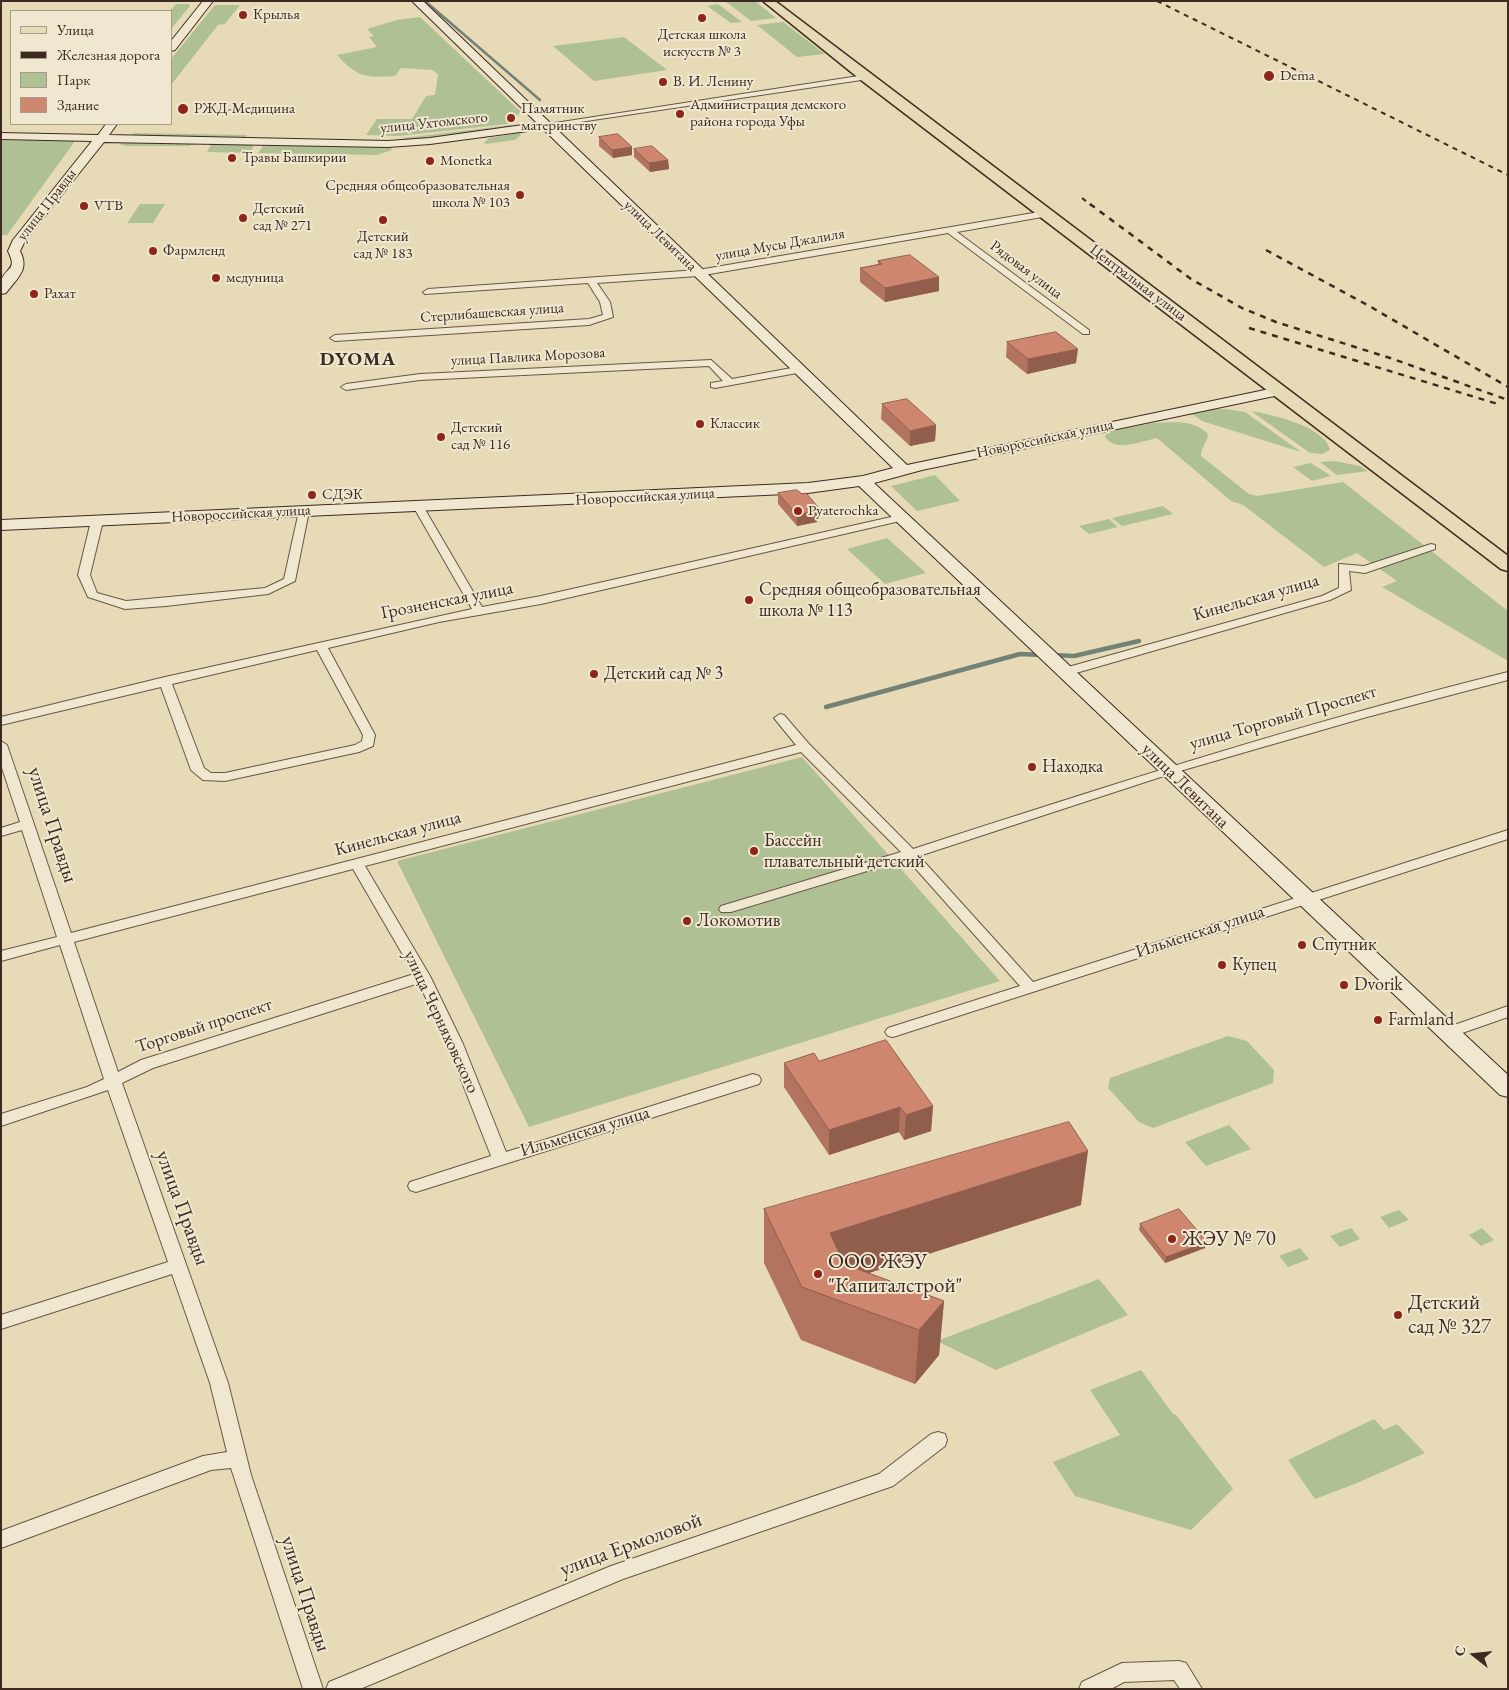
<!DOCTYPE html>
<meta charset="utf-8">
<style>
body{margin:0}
#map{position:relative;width:1509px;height:1690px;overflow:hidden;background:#e7dab7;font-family:"EB Garamond",serif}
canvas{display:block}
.frame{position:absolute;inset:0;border:2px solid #3f2a22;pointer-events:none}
.legend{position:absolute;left:10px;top:10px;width:162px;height:115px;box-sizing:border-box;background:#efe7d0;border:1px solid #a99b8a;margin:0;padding:6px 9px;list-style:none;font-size:15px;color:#3f2a22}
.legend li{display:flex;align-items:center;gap:10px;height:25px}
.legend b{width:25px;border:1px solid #a99b8a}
.north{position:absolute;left:1449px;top:1630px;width:50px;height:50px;-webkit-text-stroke:4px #efe7d0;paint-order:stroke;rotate:286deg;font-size:14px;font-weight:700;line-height:20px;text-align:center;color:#3f2a22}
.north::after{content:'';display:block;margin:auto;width:18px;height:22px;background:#3f2a22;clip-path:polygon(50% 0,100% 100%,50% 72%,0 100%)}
</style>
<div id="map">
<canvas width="1509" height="1690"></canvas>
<div class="frame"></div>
<ul class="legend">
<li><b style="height:6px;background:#e7dab7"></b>Улица</li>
<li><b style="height:6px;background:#3f2a22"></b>Железная дорога</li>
<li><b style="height:14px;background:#afc194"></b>Парк</li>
<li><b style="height:14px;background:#cf866f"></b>Здание</li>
</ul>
<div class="north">С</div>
</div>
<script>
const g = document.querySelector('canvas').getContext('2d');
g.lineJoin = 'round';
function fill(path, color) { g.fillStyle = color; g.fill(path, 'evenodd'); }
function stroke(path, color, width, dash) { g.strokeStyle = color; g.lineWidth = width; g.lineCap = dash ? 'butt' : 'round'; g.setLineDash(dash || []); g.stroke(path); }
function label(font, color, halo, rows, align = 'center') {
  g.font = font + ' "EB Garamond",serif'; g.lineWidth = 4; g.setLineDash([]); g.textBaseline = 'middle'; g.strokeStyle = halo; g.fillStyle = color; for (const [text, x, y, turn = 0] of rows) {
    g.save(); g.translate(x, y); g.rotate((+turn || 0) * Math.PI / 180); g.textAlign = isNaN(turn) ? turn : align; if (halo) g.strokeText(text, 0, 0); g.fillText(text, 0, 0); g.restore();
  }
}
const green = new Path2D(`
 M 725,1 L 755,1 L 776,18 L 751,21 Z
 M 176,4 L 189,4 L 190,6 L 171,29 L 170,11 Z
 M 718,4 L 742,22 L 731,23 L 707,6 Z
 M 215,5 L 240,5 L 225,24 L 218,25 L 171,85 L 171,59 Z
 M 420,17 L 521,112 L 507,124 L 398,136 L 366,135 L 377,119 L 412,119 L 426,96 L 435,95 L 438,74 L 432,70 L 401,68 L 395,76 C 365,78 357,77 337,55 L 377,47 L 369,37 L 374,36 L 367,29 L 397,20 Z
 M 783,22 L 825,54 L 797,57 L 757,25 Z
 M 624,37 L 667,70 L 594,81 L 553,46 Z
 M 512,125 L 513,127 L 405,141 L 403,138 Z
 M 135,133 L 247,135 L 244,140 L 126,138 Z
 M 520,133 L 521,135 L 515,140 L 486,144 L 484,143 L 489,138 Z
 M 1,140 L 75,141 L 7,235 L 1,235 Z
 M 120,142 L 191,143 L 194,144 L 189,146 L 126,146 L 119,144 Z
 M 211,144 L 254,145 L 250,153 L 207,152 Z
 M 264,145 L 390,146 L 392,150 L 377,155 L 258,153 Z
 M 140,204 L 165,204 L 153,223 L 127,223 Z
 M 1226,409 L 1245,412 L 1301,452 L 1202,421 L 1192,414 L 1200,410 Z
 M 1251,411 C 1271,414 1326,427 1330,450 L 1322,454 L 1310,453 Z
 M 1177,422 C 1189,423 1199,425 1208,434 C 1208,442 1200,448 1201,456 L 1249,494 L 1257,496 L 1343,482 L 1508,611 L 1508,661 L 1382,587 L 1397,581 L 1357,553 L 1324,567 L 1243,505 L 1231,501 L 1157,438 C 1142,441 1115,453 1105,437 L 1107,432 L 1153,423 Z
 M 1334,461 L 1360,466 L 1368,471 L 1337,475 L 1320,462 Z
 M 1311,463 L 1331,476 L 1312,481 L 1293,467 Z
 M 935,475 L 960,501 L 917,511 L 891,486 Z
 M 1163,506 L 1173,514 L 1122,526 L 1112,518 Z
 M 1109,519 L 1118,527 L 1089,534 L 1079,526 Z
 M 887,538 L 926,573 L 885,584 L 847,549 Z
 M 802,757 L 1000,981 L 529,1127 L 397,861 Z
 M 1228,1036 L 1247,1041 L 1274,1070 L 1273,1083 L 1153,1128 L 1139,1122 L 1108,1088 L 1110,1078 Z
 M 1229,1125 L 1251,1149 L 1206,1166 L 1185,1142 Z
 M 1399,1210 L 1409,1220 L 1389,1228 L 1380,1217 Z
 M 1351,1228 L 1360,1239 L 1340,1247 L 1330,1236 Z
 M 1482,1228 L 1494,1240 L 1481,1246 L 1469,1235 Z
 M 1300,1248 L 1309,1259 L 1288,1267 L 1279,1256 Z
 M 1099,1279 L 1128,1315 L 996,1370 L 937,1341 Z
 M 1141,1370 L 1173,1414 L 1176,1415 L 1233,1489 L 1191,1530 L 1075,1496 L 1053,1462 L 1120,1435 L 1090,1390 Z
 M 1374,1419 L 1384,1430 L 1397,1424 L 1425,1453 L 1357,1483 L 1315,1499 L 1288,1460 Z`);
const streamFar1 = new Path2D(`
 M 425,1 L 540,100`);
const stream = new Path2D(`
 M 1052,655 L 1074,656 L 1139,641
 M 826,707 L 1020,654 L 1043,655`);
const street = new Path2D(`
 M 865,75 L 868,75 L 868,79 L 546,127 L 542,125 Z
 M 1045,211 L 1048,212 L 1048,216 L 957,232 L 1089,330 L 1089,334 L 1083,334 L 948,233 L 698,276 L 597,283 L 610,302 L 613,317 L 589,325 L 335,341 L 330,338 L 335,335 L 589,319 L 603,315 L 600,302 L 588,283 L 425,294 L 423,292 L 428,289 L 698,270 Z
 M 711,360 L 732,379 L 797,367 L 802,370 L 797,373 L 715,388 L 711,387 L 711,383 L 723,381 L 709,366 L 420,380 L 346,390 L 341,387 L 346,384 L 420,374 Z
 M 418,503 L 423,506 L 482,607 L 541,596 L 900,515 L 906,518 L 900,521 L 541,604 L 439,622 L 328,648 L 375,735 L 373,746 L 359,752 L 225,781 L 203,780 L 191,770 L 161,687 L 1,725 L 1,717 L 165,677 L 472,609 L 413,506 ZM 317,650 L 363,735 L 362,741 L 355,745 L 225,773 L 211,773 L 204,768 L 172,684 Z
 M 304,508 L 309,511 L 295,581 L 268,594 L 166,606 L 125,609 L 88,597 L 78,575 L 91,521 L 97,518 L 103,521 L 90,575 L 97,593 L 126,601 L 265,588 L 284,579 L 299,511 Z
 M 1431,544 L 1435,545 L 1435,549 L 1365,573 L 1349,571 L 1351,590 L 1330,600 L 1069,675 L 1061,675 L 1059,672 L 1061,669 L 1322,596 L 1339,588 L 1339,564 L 1364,566 Z
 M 1508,672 L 1508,680 L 1367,717 L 1173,773 L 919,856 L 1033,982 L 1508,830 L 1508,839 L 893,1037 L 888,1036 L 885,1032 L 888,1028 L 1020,986 L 907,859 L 731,912 L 721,912 L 719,909 L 721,906 L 901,852 L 801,752 L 365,866 L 430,976 L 463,1044 L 506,1152 L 753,1074 L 759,1076 L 761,1080 L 759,1084 L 416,1192 L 410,1190 L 408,1186 L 410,1182 L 491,1156 L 447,1044 L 419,983 L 153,1068 L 122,1083 L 228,1383 L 251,1475 L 323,1689 L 303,1689 L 231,1468 L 211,1470 L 1,1548 L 1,1531 L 203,1456 L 227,1452 L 210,1383 L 172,1274 L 1,1329 L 1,1315 L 168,1262 L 108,1090 L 1,1126 L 1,1114 L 87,1087 L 104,1079 L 60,945 L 1,961 L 1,951 L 57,937 L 22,830 L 1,836 L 1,828 L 20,822 L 1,765 L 1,741 L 7,745 L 71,933 L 796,745 L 774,718 L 780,714 L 784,715 L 809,744 L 913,849 C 1110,785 1307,722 1508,672 ZM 353,869 L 414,974 L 141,1060 L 118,1072 L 74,942 Z
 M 1508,1006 L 1508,1017 L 1448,1038 L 1443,1037 L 1440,1033 L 1443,1029 Z
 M 938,1432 L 945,1434 L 947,1440 L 945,1446 L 893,1486 L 623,1579 L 360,1689 L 326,1689 L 329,1682 L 611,1566 L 879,1474 L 931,1434 Z
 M 1179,1661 L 1186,1663 L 1202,1689 L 1180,1689 L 1174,1680 L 1124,1682 L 1111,1689 L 1079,1689 L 1082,1682 L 1122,1663 Z`);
const secondary = new Path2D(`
 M 203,1 L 213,1 L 175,50 L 171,51 L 171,41 Z
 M 412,1 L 423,1 L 907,465 L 1279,387 L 1284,388 L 1286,391 L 1284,394 L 1279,395 L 922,470 L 874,483 L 1508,1075 L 1508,1097 L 1500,1095 L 859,486 L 808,493 L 1,530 L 1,520 L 808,483 L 863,476 L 893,468 L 543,129 L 430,144 L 388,147 L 104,142 L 25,241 L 20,251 C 30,270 17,278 6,293 L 1,294 C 1,290 0,284 1,281 C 6,266 18,271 8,251 L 13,240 L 92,141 L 1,139 L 1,133 L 98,135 L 106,124 L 117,124 L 109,135 L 388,141 L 430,138 L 537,123 Z`);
const primary = new Path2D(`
 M 763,1 L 775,1 L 1508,556 L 1508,571 L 1501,569 L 861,80 Z`);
const railFar1 = new Path2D(`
 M 1157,1 L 1508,175
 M 1082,198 L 1092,206`);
const rail = new Path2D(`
 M 1090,204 L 1191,279 L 1242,308 L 1276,322 L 1390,358 L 1508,400
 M 1266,250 L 1371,307 L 1508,387
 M 1249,328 L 1501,405`);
const wall = new Path2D(`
 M 599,137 L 632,147 L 632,155 L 613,158 L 599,146 Z
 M 634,149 L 668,160 L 669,169 L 650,172 L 634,157 Z
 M 878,261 L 939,291 L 885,302 L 860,282 L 860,268 L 878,264 Z
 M 1007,342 L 1076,363 L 1027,374 L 1006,357 Z
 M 882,404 L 936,425 L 935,441 L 910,446 L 881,419 Z
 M 778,493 L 818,517 L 817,522 L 797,526 L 778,504 Z
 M 819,1061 L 933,1106 L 931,1131 L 904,1140 L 899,1132 L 829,1155 L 784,1087 L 784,1063 Z
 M 1081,1205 L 869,1273 L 944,1301 L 939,1355 L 915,1384 L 801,1340 L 764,1263 L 764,1209 Z
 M 1140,1224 L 1205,1248 L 1165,1263 L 1139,1230 Z`);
const shadedWall = new Path2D(`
 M 632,147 L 632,155 L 613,158 L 612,150 Z
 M 668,160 L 669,169 L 650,172 L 649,163 Z
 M 939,277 L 939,291 L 885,302 L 885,288 Z
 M 1078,349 L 1076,363 L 1027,374 L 1028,359 Z
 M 936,425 L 935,441 L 910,446 L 910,431 Z
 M 814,507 L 818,507 L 817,522 L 797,526 L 797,515 Z
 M 933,1106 L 931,1131 L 904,1140 L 906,1115 Z
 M 900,1107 L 899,1132 L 829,1155 L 829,1130 Z
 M 1088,1151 L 1081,1205 L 828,1286 L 830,1233 Z
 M 1207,1242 L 1205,1248 L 1165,1263 L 1166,1257 Z
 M 944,1301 L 939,1355 L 915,1384 L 919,1330 Z`);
const building = new Path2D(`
 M 618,134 L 632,147 L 612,150 L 599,137 Z
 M 652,146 L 668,160 L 649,163 L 634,149 Z
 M 910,255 L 939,277 L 885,288 L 860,268 L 882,264 L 878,261 Z
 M 1056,332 L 1078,349 L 1028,359 L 1007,342 Z
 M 907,399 L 936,425 L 910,431 L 882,404 Z
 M 797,490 L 802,494 L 806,493 L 818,507 L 814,507 L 817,511 L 797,515 L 778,493 Z
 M 886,1040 L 933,1106 L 906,1115 L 900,1107 L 829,1130 L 784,1063 L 814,1053 L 819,1061 Z
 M 1069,1122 L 1088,1151 L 830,1233 L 844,1264 L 944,1301 L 919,1330 L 802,1287 L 764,1209 Z
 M 1179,1209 L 1207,1242 L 1166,1257 L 1140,1224 Z`);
const markers = [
 [243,15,5,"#8f2418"],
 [702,18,5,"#8f2418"],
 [1269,76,6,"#8f2418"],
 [663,82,5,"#8f2418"],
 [183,109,6,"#8f2418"],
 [680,114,5,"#8f2418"],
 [511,118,5,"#8f2418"],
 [232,158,5,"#8f2418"],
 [430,161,5,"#8f2418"],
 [520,195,5,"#8f2418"],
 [84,206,5,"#8f2418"],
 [243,218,5,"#8f2418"],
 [383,220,5,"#8f2418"],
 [153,251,5,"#8f2418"],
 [216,278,5,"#8f2418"],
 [34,294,5,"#8f2418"],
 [700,424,5,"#8f2418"],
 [441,437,5,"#8f2418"],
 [312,495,5,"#8f2418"],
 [798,511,5,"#8f2418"],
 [749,600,5,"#8f2418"],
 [594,674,5,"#8f2418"],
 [1032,767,5,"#8f2418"],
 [754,851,5,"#8f2418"],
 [687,921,5,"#8f2418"],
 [1302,945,5,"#8f2418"],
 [1222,965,5,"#8f2418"],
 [1344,985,5,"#8f2418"],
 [1378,1020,5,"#8f2418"],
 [1172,1239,5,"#8f2418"],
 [818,1274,5,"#8f2418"],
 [1398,1315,5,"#8f2418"]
];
const farPoinames = [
 ["Крылья",253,15],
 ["Детская школа",702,35,"center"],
 ["искусств № 3",702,52,"center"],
 ["Dema",1280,76],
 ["В. И. Ленину",673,82],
 ["Администрация демского",690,105],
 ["района города Уфы",690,122],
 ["РЖД-Медицина",194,109],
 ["Памятник",521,109],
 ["материнству",521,126],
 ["Травы Башкирии",242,158],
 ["Monetka",440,161],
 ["Средняя общеобразовательная",510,186,"right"],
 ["школа № 103",510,203,"right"],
 ["VTB",94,206],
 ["Детский",253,209],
 ["сад № 271",253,226],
 ["Детский",383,237,"center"],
 ["сад № 183",383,254,"center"],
 ["Фармленд",163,251],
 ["медуница",226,278],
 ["Рахат",44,294],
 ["Классик",710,424],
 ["Детский",451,428],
 ["сад № 116",451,445],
 ["СДЭК",322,495],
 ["Pyaterochka",808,511]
];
const farStreetnames = [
 ["улица Ухтомского",434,123,-6],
 ["улица Правды",47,205,-52],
 ["улица Левитана",660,236,44],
 ["улица Мусы Джалиля",780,245,-10],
 ["Рядовая улица",1026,270,37],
 ["Центральная улица",1138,283,37],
 ["Стерлибашевская улица",492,313,-4],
 ["улица Павлика Морозова",528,357,-3],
 ["Новороссийская улица",1045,439,-12],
 ["Новороссийская улица",645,497,-3],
 ["Новороссийская улица",241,514,-3]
];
const poiNames = [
 ["Средняя общеобразовательная",759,590],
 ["школа № 113",759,611],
 ["Детский сад № 3",604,674],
 ["Находка",1042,767],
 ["Бассейн",764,841],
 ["плавательный детский",764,862],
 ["Локомотив",697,921],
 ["Спутник",1312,945],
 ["Купец",1232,965],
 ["Dvorik",1354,985],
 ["Farmland",1388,1020]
];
const streetNames = [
 ["Кинельская улица",1256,598,-16],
 ["Грозненская улица",447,601,-11],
 ["улица Торговый Проспект",1283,718,-16],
 ["улица Левитана",1185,786,44],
 ["Кинельская улица",398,834,-15],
 ["Ильменская улица",1200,932,-18],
 ["улица Черняховского",441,1022,65],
 ["Торговый проспект",204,1026,-18],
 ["Ильменская улица",585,1132,-17]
];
const farDistrictnames = [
 ["DYOMA",358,360]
];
const nearStreetnames = [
 ["улица Правды",52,825,72],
 ["улица Правды",182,1208,70],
 ["улица Ермоловой",631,1545,-20],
 ["улица Правды",305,1594,72]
];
const nearPoinames = [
 ["ЖЭУ № 70",1182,1239],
 ["ООО ЖЭУ",828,1262],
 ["\"Капиталстрой\"",828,1286],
 ["Детский",1408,1303],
 ["сад № 327",1408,1327]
];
fill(green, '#afc194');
stroke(streamFar1, '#748175', 2.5);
stroke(stream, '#748175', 4.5);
stroke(street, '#695647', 2);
stroke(secondary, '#3f2a22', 2);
stroke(primary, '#3f2a22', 3);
fill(street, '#efe7d0');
fill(secondary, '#efe7d0');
fill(primary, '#e7dab7');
stroke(railFar1, '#3f2a22', 2, [5, 5]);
stroke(rail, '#3f2a22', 2.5, [6, 6]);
fill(wall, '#b2735f');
fill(shadedWall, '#915e4e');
fill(building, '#cf866f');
stroke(building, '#915e4e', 1);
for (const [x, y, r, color] of markers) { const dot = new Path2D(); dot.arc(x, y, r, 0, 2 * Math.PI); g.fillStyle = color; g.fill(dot); stroke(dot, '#efe7d0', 2); }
label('15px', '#3f2a22', '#efe7d0', farPoinames, 'left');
label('15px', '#3f2a22', '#efe7d0', farStreetnames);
label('18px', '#3f2a22', '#efe7d0', poiNames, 'left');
label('18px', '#3f2a22', '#efe7d0', streetNames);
g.letterSpacing = '1px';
label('bold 19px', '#3f2a22', '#efe7d0', farDistrictnames);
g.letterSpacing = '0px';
label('21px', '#3f2a22', '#efe7d0', nearStreetnames);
label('21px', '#3f2a22', '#efe7d0', nearPoinames, 'left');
</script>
